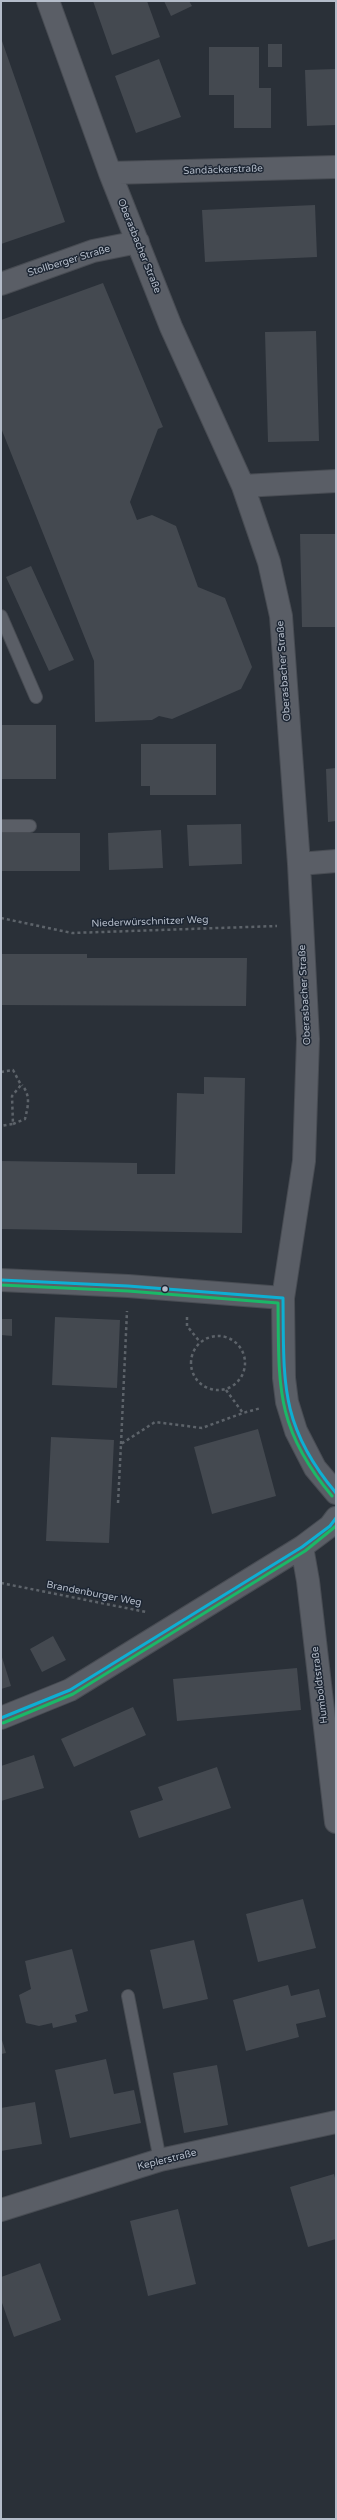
<!DOCTYPE html>
<meta charset="utf-8">
<style>
body{margin:0}
#map{position:relative;width:337px;height:2520px;overflow:hidden;background:#2a3038;font-family:"Varela Round",sans-serif}
canvas{display:block}
.frame{position:absolute;inset:0;border:2px solid #b4bcc9;pointer-events:none}
</style>
<div id="map">
<canvas width="337" height="2520"></canvas>
<div class="frame"></div>
</div>
<script>
const g = document.querySelector('canvas').getContext('2d');
g.lineJoin = 'round';
function fill(path, color) { g.fillStyle = color; g.fill(path, 'evenodd'); }
function stroke(path, color, width, dash) { g.strokeStyle = color; g.lineWidth = width; g.lineCap = dash ? 'butt' : 'round'; g.setLineDash(dash || []); g.stroke(path); }
function label(font, color, halo, rows, align = 'center') {
  g.font = font + ' "Varela Round",sans-serif'; g.lineWidth = 3; g.setLineDash([]); g.textBaseline = 'middle'; g.strokeStyle = halo; g.fillStyle = color; for (const [text, x, y, turn = 0] of rows) {
    g.save(); g.translate(x, y); g.rotate((+turn || 0) * Math.PI / 180); g.textAlign = isNaN(turn) ? turn : align; if (halo) g.strokeText(text, 0, 0); g.fillText(text, 0, 0); g.restore();
  }
}
const building = new Path2D(`
 M 93,1 L 147,1 L 160,37 L 112,55 Z
 M 164,1 L 189,1 L 192,6 L 171,16 Z
 M 1,38 L 65,222 L 1,244 Z
 M 268,44 L 282,44 L 282,67 L 268,67 Z
 M 209,47 L 259,47 L 259,88 L 271,88 L 271,128 L 234,128 L 234,95 L 209,95 Z
 M 159,59 L 181,117 L 136,133 L 115,76 Z
 M 336,69 L 336,125 L 307,126 L 305,70 Z
 M 315,205 L 317,257 L 205,262 L 202,210 Z
 M 103,283 L 163,427 L 158,429 L 130,502 L 137,520 L 152,515 L 176,526 L 198,587 L 225,598 L 252,667 L 241,689 L 172,719 L 159,716 L 152,720 L 95,722 L 94,661 L 1,428 L 1,320 Z
 M 316,331 L 319,441 L 268,442 L 265,332 Z
 M 300,534 L 336,534 L 336,627 L 302,627 Z
 M 31,566 L 74,660 L 49,671 L 6,577 Z
 M 1,725 L 56,725 L 56,779 L 1,779 Z
 M 141,744 L 216,744 L 216,795 L 150,795 L 150,786 L 141,786 Z
 M 336,768 L 336,821 L 328,822 L 326,769 Z
 M 241,824 L 242,864 L 189,866 L 187,825 Z
 M 161,830 L 163,868 L 109,870 L 108,833 Z
 M 1,833 L 80,833 L 80,871 L 1,871 Z
 M 1,954 L 87,954 L 87,958 L 247,958 L 246,1006 L 1,1005 Z
 M 204,1077 L 245,1078 L 242,1233 L 1,1229 L 1,1161 L 137,1163 L 137,1174 L 175,1174 L 177,1093 L 204,1094 Z
 M 55,1317 L 120,1320 L 117,1388 L 52,1385 Z
 M 1,1319 L 12,1319 L 12,1336 L 1,1335 Z
 M 258,1429 L 276,1496 L 212,1514 L 194,1447 Z
 M 51,1437 L 114,1440 L 109,1543 L 46,1541 Z
 M 53,1636 L 66,1660 L 42,1672 L 30,1649 Z
 M 1,1654 L 11,1686 L 1,1689 Z
 M 297,1668 L 301,1710 L 177,1721 L 173,1679 Z
 M 133,1707 L 146,1735 L 74,1767 L 61,1739 Z
 M 34,1755 L 44,1788 L 1,1801 L 1,1766 Z
 M 217,1767 L 231,1808 L 139,1838 L 130,1811 L 163,1800 L 158,1787 Z
 M 303,1899 L 316,1948 L 258,1962 L 246,1914 Z
 M 194,1940 L 208,1999 L 163,2009 L 150,1950 Z
 M 72,1949 L 88,2011 L 75,2015 L 77,2022 L 53,2028 L 52,2023 L 39,2026 L 26,2023 L 19,1995 L 31,1989 L 25,1961 Z
 M 288,1985 L 291,1996 L 319,1989 L 326,2017 L 296,2024 L 299,2037 L 246,2051 L 233,2000 Z
 M 1,2037 L 6,2053 L 1,2054 Z
 M 106,2059 L 114,2094 L 134,2090 L 141,2123 L 70,2138 L 55,2070 Z
 M 217,2065 L 228,2125 L 184,2133 L 173,2073 Z
 M 35,2102 L 42,2144 L 1,2151 L 1,2108 Z
 M 334,2174 L 336,2182 L 336,2239 L 308,2247 L 290,2187 Z
 M 178,2209 L 196,2284 L 148,2296 L 130,2221 Z
 M 40,2263 L 61,2320 L 14,2337 L 1,2300 L 1,2277 Z`);
const path = new Path2D(`
 M 1,918 L 72,933 L 277,926
 M 1,1072 L 13,1070 L 21,1085 L 12,1096 L 13,1124 L 1,1126
 M 13,1124 L 25,1119 C 28,1106 31,1096 22,1085
 M 187,1317 L 187,1326 L 200,1342
 M191 1363a27 27 0 1 1 54 0a27 27 0 1 1-54 0Z
 M 226,1390 L 243,1413 L 261,1408
 M 121,1444 L 127,1311
 M 118,1503 L 121,1444 L 155,1422 L 202,1428 L 243,1413
 M 1,1583 L 146,1612`);
const lane = new Path2D(`
 M 1,616 L 36,697
 M 1,826 L 30,826
 M 128,1996 L 160,2160`);
const street = new Path2D(`
 M 48,1 L 110,173 L 171,327 L 243,486 L 269,562 L 281,616 L 299,864 L 308,1039 L 304,1161 L 283,1298 L 284,1378 L 287,1402 L 296,1431 L 315,1468 L 336,1493
 M 110,173 L 336,167
 M 1,284 L 93,251 L 138,242
 M 243,486 L 336,481
 M 299,864 L 336,861
 M 1,1280 L 128,1286 L 283,1298
 M 302,1547 L 308,1581 L 336,1822
 M 1,1718 L 70,1690 L 302,1547 L 330,1526 L 336,1518
 M 1,2210 L 160,2160 L 336,2122`);
const bus1 = new Path2D(`
 M 1,1280 L 128,1286 L 283,1298 C 284,1382 279,1425 336,1493
 M 1,1718 L 70,1690 L 302,1547 L 330,1526 L 336,1518`);
const bus2 = new Path2D(`
 M 1,1285 L 128,1291 L 278,1303 C 279,1386 275,1428 332,1496
 M 3,1723 L 73,1694 L 305,1551 L 336,1526`);
const markers = [
 [165,1289,3.5,"#b4bcc9"]
];
const streetNames = [
 ["Sandäckerstraße",223,170,-2],
 ["Oberasbacher Straße",139,246,68],
 ["Stollberger Straße",69,261,-17],
 ["Oberasbacher Straße",284,671,-94],
 ["Niederwürschnitzer Weg",150,922,-2],
 ["Oberasbacher Straße",305,995,-93],
 ["Brandenburger Weg",94,1594,11],
 ["Humboldtstraße",320,1685,-97],
 ["Keplerstraße",167,2160,-14]
];
fill(building, '#444950');
stroke(lane, '#484c53', 14);
stroke(street, '#484c53', 24);
stroke(path, '#5d636a', 2.5, [3, 3]);
stroke(lane, '#5a5e66', 12);
stroke(street, '#5a5e66', 22);
stroke(bus1, '#0dafd3', 3);
stroke(bus2, '#1ab867', 3);
for (const [x, y, r, color] of markers) { const dot = new Path2D(); dot.arc(x, y, r, 0, 2 * Math.PI); g.fillStyle = color; g.fill(dot); stroke(dot, '#1d2633', 1.5); }
label('10px', '#b4bcc9', '#1d2633', streetNames);
</script>
